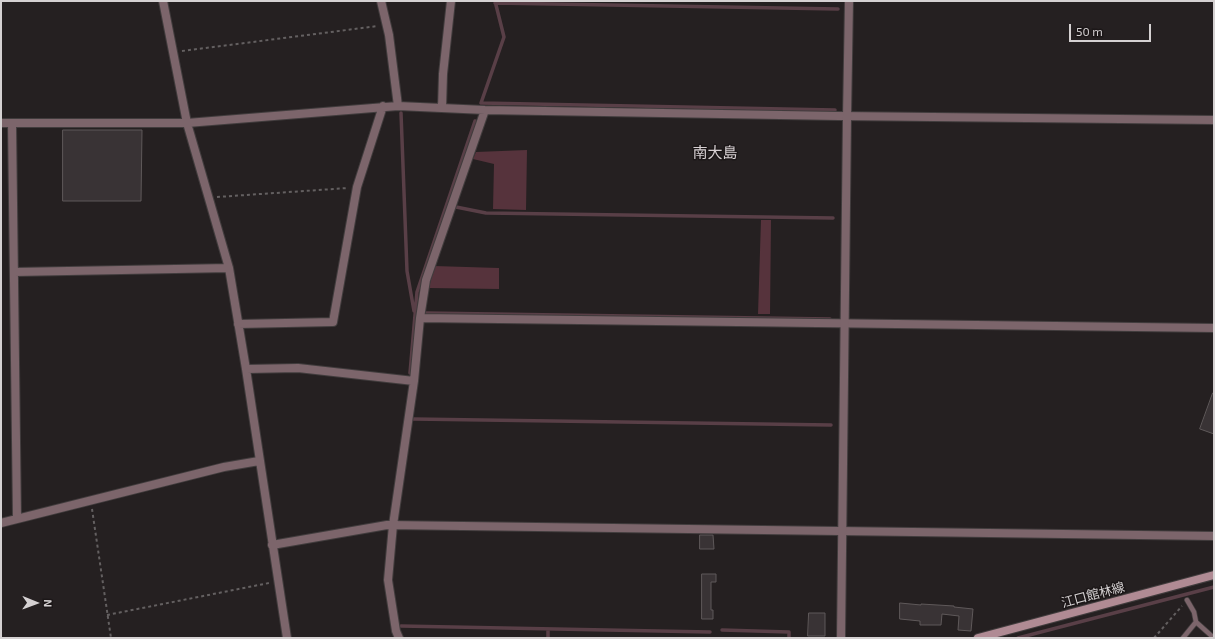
<!DOCTYPE html>
<meta charset="utf-8">
<style>
body{margin:0}
#map{position:relative;width:1215px;height:639px;overflow:hidden;background:#252021;font-family:"Exo 2",sans-serif}
canvas{display:block}
.frame{position:absolute;inset:0;border:2px solid #d5d1d2;pointer-events:none}
.north{position:absolute;left:16px;top:583px;width:40px;height:40px;-webkit-text-stroke:3px #1c1718;paint-order:stroke;rotate:91deg;font-size:11px;font-weight:700;line-height:16px;text-align:center;color:#d5d1d2}
.north::after{content:'';display:block;margin:auto;width:14px;height:18px;background:#d5d1d2;clip-path:polygon(50% 0,100% 100%,50% 72%,0 100%)}
.scale{position:absolute;left:1069px;top:24px;width:82px;height:18px;box-sizing:border-box;border:2px solid #d5d1d2;border-top:0;padding-left:5px;font-size:12px;line-height:14px;white-space:nowrap;color:#d5d1d2;-webkit-text-stroke:3px #1c1718;paint-order:stroke}
</style>
<div id="map">
<canvas width="1215" height="639"></canvas>
<div class="frame"></div>
<div class="north">N</div>
<div class="scale">50 m</div>
</div>
<script>
const g = document.querySelector('canvas').getContext('2d');
g.lineJoin = 'round';
function fill(path, color) { g.fillStyle = color; g.fill(path, 'evenodd'); }
function stroke(path, color, width, dash) { g.strokeStyle = color; g.lineWidth = width; g.lineCap = dash ? 'butt' : 'round'; g.setLineDash(dash || []); g.stroke(path); }
function label(font, color, halo, rows, align = 'center') {
  g.font = font + ' "Exo 2","Noto Sans JP",sans-serif'; g.lineWidth = 3; g.setLineDash([]); g.textBaseline = 'middle'; g.strokeStyle = halo; g.fillStyle = color; for (const [text, x, y, turn = 0] of rows) {
    g.save(); g.translate(x, y); g.rotate((+turn || 0) * Math.PI / 180); g.textAlign = isNaN(turn) ? turn : align; if (halo) g.strokeText(text, 0, 0); g.fillText(text, 0, 0); g.restore();
  }
}
const green = new Path2D(`
 M 527,150 L 526,210 L 493,209 L 494,164 L 473,159 L 476,152 Z
 M 761,220 L 771,220 L 770,314 L 758,314 Z
 M 434,266 L 499,268 L 499,289 L 429,288 Z`);
const stream = new Path2D(`
 M 495,1 L 504,37 L 481,103 L 835,110
 M 495,3 L 838,9
 M 401,113 L 407,271 L 414,311
 M 456,207 L 486,213 L 833,218
 M 426,313 L 830,319
 M 410,373 L 417,292 L 475,121
 M 413,419 L 831,425
 M 401,626 L 710,632
 M 722,630 L 789,632 L 789,638
 M 548,638 L 548,629
 M 1018,638 L 1214,587`);
const building = new Path2D(`
 M 63,130 L 142,130 L 141,201 L 63,201 Z
 M 1213,393 L 1214,393 L 1214,434 L 1200,429 Z
 M 700,535 L 713,535 L 714,549 L 700,549 Z
 M 702,574 L 716,574 L 716,582 L 711,582 L 711,610 L 713,610 L 713,619 L 702,619 Z
 M 900,603 L 921,605 L 921,604 L 954,606 L 954,607 L 973,609 L 971,631 L 958,630 L 959,616 L 942,614 L 941,625 L 920,625 L 920,621 L 900,619 Z
 M 809,613 L 825,613 L 825,636 L 808,636 Z`);
const path = new Path2D(`
 M 182,51 L 378,26
 M 217,197 L 348,188
 M 92,509 L 111,638
 M 107,615 L 269,583
 M 1154,638 L 1182,606`);
const service = new Path2D(`
 M 1187,600 L 1194,612 L 1196,622
 M 1183,638 L 1196,622 L 1214,638`);
const minor = new Path2D(`
 M 163,1 L 187,123 L 229,268 L 246,369 L 287,638
 M 381,1 L 389,35 L 398,106
 M 442,108 L 443,74 L 451,1
 M 1,123 L 187,123 L 398,106 L 485,110 L 839,116 L 1214,120
 M 12,123 L 17,519
 M 14,272 L 229,268
 M 420,318 L 1214,328
 M 238,324 L 333,322 L 357,187 L 383,106
 M 246,369 L 298,368 L 414,381
 M 1,523 L 224,467 L 259,461
 M 272,545 L 387,525 L 1214,536
 M 399,638 L 396,631 L 388,580 L 393,525 L 414,381 L 420,318 L 426,280 L 485,110`);
const tertiary = new Path2D(`
 M 841,638 L 847,117 L 849,1`);
const secondary = new Path2D(`
 M 978,638 L 1214,575`);
const streetNames = [
 ["江口館林線",1093,595,-15]
];
const quarterNames = [
 ["南大島",715,153]
];
fill(green, '#56333c');
stroke(stream, '#593f47', 3.5);
fill(building, '#393335');
stroke(building, '#5f595a', 1);
stroke(service, '#413c3d', 6);
stroke(minor, '#413c3d', 10);
stroke(tertiary, '#413c3d', 10);
stroke(secondary, '#413c3d', 10);
stroke(path, '#646061', 2, [3, 3]);
stroke(service, '#7c656b', 4.5);
stroke(minor, '#7c656b', 8);
stroke(tertiary, '#7c656b', 8);
stroke(secondary, '#b08b94', 8);
label('13px', '#d5d1d2', '#1c1718', streetNames);
label('15px', '#d7d0d2', '#1c1718', quarterNames);
</script>
